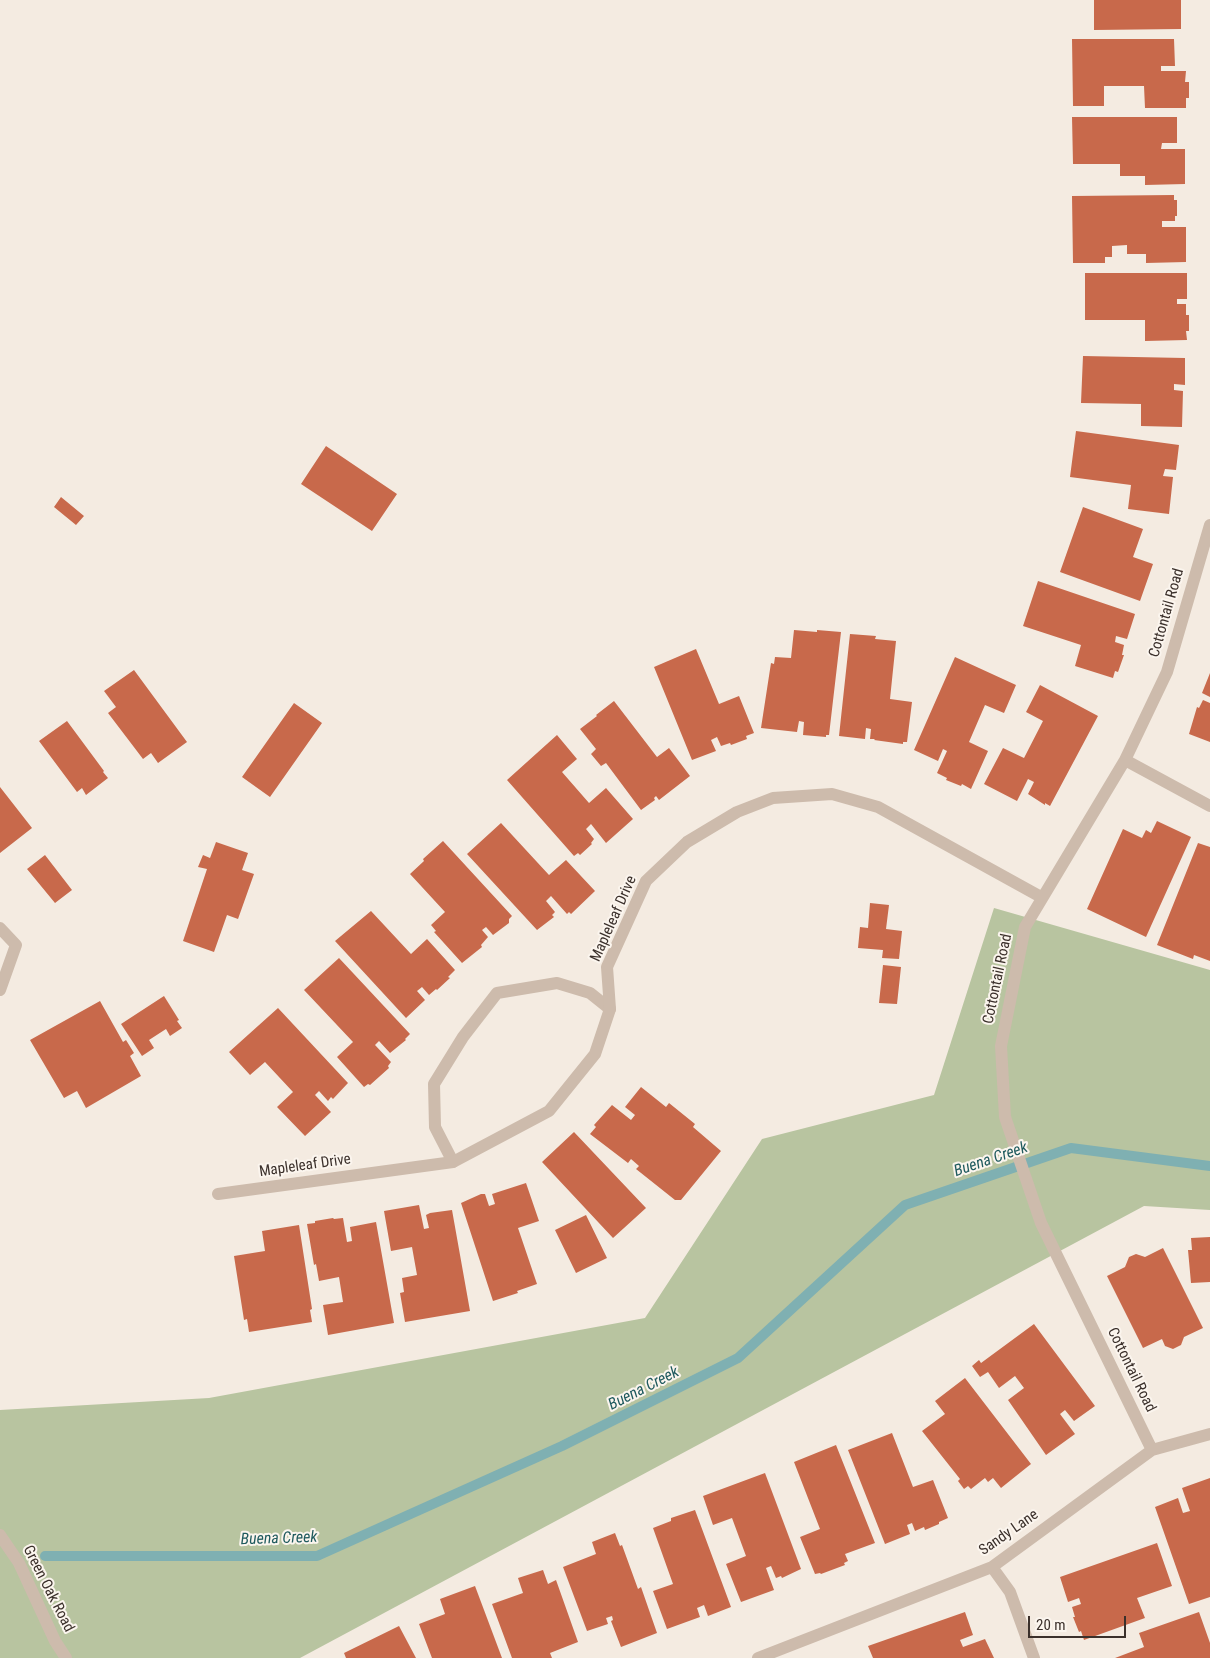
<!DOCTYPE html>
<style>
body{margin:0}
#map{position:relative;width:1210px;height:1658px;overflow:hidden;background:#f4ebe1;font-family:"Roboto Condensed",sans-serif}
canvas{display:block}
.scale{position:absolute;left:1028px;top:1616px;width:98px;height:22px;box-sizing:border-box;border:2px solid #3b302b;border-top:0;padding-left:6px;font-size:15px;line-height:18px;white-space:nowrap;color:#3b302b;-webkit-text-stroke:4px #fbf5ee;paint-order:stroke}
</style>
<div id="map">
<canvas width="1210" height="1658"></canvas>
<div class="scale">20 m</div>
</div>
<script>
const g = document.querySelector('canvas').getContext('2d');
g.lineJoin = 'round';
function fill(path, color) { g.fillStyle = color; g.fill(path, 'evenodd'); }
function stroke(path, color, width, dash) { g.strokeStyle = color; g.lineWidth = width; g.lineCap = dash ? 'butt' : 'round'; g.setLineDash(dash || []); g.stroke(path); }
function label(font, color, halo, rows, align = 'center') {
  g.font = font + ' "Roboto Condensed",sans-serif'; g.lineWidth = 4; g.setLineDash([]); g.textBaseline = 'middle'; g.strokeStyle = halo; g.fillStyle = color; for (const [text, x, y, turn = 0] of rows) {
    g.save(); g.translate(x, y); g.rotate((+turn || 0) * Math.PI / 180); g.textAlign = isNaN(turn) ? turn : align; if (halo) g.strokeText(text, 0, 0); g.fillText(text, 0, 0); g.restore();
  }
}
const green = new Path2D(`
 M 994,908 L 1210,970 L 1210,1210 L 1144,1206 L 300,1658 L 0,1658 L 0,1410 L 209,1398 L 645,1318 L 762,1139 L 934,1095 Z`);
const stream = new Path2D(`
 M 45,1556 L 317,1556 L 562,1446 L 738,1358 L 905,1205 L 1071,1148 L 1210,1166`);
const building = new Path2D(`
 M 1094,0 L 1181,0 L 1181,29 L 1094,30 Z
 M 1072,39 L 1174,39 L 1175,66 L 1161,66 L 1161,71 L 1186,71 L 1185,82 L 1189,82 L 1189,98 L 1186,98 L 1186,108 L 1145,108 L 1144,86 L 1104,86 L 1104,106 L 1073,106 Z
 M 1072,117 L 1177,117 L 1177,143 L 1162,143 L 1161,149 L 1185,149 L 1185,184 L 1145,185 L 1145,176 L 1120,176 L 1120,164 L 1073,164 Z
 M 1174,195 L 1174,200 L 1177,200 L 1177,216 L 1175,216 L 1175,221 L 1162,221 L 1162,227 L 1186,227 L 1186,262 L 1146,263 L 1146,254 L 1127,254 L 1127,245 L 1112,246 L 1112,257 L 1105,257 L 1105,263 L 1073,263 L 1072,196 Z
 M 1085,273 L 1187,273 L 1187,299 L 1177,299 L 1177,304 L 1186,304 L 1186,315 L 1189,315 L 1189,331 L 1186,331 L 1187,340 L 1145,341 L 1145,320 L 1085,320 Z
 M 1083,356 L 1185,358 L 1185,385 L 1174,384 L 1174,390 L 1183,391 L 1182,427 L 1141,426 L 1141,404 L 1081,403 Z
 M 1076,431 L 1179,445 L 1176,470 L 1165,469 L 1163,476 L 1173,477 L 1169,514 L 1128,509 L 1131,485 L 1070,477 Z
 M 326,446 L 397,494 L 372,531 L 301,484 Z
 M 61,497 L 84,516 L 76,525 L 54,507 Z
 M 1083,507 L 1143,529 L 1133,557 L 1153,564 L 1140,601 L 1060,572 Z
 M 1038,581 L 1135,614 L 1127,639 L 1116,636 L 1115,642 L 1124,645 L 1122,655 L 1124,655 L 1118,672 L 1115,671 L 1113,678 L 1075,666 L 1081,645 L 1023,626 Z
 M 794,630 L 817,632 L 817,630 L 841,632 L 829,735 L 826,735 L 826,737 L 803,735 L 804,722 L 799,721 L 797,732 L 761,728 L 771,663 L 774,664 L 775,657 L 791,658 Z
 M 850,634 L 876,636 L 875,639 L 896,641 L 890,699 L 912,702 L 907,742 L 903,742 L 903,744 L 874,740 L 875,739 L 870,739 L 871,729 L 866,728 L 865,739 L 839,736 Z
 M 696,649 L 719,704 L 739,696 L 754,733 L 746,736 L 747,739 L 731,745 L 730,743 L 721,746 L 717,737 L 711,740 L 716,751 L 692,760 L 654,667 Z
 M 955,657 L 1016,685 L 1004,713 L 985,705 L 969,742 L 988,751 L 971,789 L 962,784 L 961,786 L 946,780 L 947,778 L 937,773 L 947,751 L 943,749 L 938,761 L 914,750 Z
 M 134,670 L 187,742 L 158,763 L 151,753 L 143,759 L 108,713 L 116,707 L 104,691 Z
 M 1210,673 L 1210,697 L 1202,693 Z
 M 1040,685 L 1098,716 L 1050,806 L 1045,803 L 1045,805 L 1028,794 L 1034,782 L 1028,779 L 1017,801 L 984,784 L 1003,748 L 1024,758 L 1043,721 L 1026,712 Z
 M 1203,700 L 1210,703 L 1210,742 L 1189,734 L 1197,707 L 1199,708 Z
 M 614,701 L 657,757 L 669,748 L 690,776 L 659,800 L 656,796 L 654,798 L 655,800 L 641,810 L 606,763 L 601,766 L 591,754 L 596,749 L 580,729 L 597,716 L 596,715 Z
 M 294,703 L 322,723 L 270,797 L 242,777 Z
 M 67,721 L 104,771 L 103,772 L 108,778 L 86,795 L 82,788 L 77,792 L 39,741 Z
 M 557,735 L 577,759 L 562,772 L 589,803 L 606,788 L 633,819 L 606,843 L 591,824 L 586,829 L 594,839 L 591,843 L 592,844 L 580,855 L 578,853 L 574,856 L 507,780 Z
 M 0,787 L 32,828 L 0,853 Z
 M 1157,821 L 1191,837 L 1146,937 L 1087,909 L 1123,829 L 1142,838 L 1146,830 L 1151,833 Z
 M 501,823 L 549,875 L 566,860 L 595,891 L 571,914 L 569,912 L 567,914 L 551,896 L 546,901 L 555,912 L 552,915 L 554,917 L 537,930 L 467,854 Z
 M 443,841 L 512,916 L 509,919 L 509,923 L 493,935 L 486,927 L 482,930 L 488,937 L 481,945 L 482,947 L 462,963 L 434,932 L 436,931 L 431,925 L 445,912 L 410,874 L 424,861 L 423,859 Z
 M 216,842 L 248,853 L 242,870 L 254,874 L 238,919 L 227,915 L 214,952 L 183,941 L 207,869 L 198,867 L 203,855 L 210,858 Z
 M 1198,843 L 1210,847 L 1210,961 L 1194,955 L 1193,959 L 1157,945 Z
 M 45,855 L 72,890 L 55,903 L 27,869 Z
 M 870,903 L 889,905 L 886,929 L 902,931 L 899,959 L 882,958 L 883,950 L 858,948 L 860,927 L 868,928 Z
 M 371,911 L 411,954 L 427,939 L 455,970 L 448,977 L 450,978 L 437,990 L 436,989 L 429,995 L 422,987 L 417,991 L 425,1000 L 406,1018 L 335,941 Z
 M 339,958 L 410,1034 L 405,1039 L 406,1040 L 390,1053 L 379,1041 L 375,1045 L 391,1062 L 388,1066 L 389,1068 L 370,1085 L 368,1084 L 364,1087 L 337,1057 L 353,1042 L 304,990 Z
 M 883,965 L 901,967 L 897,1004 L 879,1003 Z
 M 164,996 L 179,1020 L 177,1021 L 182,1028 L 170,1036 L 166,1029 L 149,1040 L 154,1048 L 142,1056 L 121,1024 Z
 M 100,1001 L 123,1042 L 126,1040 L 134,1053 L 130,1056 L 141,1076 L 86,1108 L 77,1091 L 64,1098 L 30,1040 Z
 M 278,1008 L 348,1083 L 333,1099 L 331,1097 L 328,1101 L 319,1091 L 315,1095 L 331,1112 L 305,1136 L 277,1107 L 293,1092 L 265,1062 L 250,1075 L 229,1052 Z
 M 641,1087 L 666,1107 L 669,1103 L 695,1124 L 693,1127 L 721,1151 L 681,1200 L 675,1200 L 636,1169 L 639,1166 L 631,1159 L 628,1163 L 590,1134 L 596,1127 L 594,1125 L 612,1105 L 631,1120 L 635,1115 L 625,1107 Z
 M 574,1132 L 646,1208 L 613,1238 L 542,1162 Z
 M 526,1183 L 539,1221 L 518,1228 L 537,1284 L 517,1291 L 518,1293 L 493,1301 L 461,1203 L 481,1194 L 485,1194 L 489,1206 L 495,1204 L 492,1194 Z
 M 419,1205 L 424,1229 L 429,1228 L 426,1215 L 430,1213 L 452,1210 L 470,1311 L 405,1322 L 400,1293 L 404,1292 L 402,1278 L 417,1275 L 412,1247 L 391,1251 L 384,1211 Z
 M 586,1215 L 607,1258 L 576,1273 L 555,1230 Z
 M 333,1218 L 334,1219 L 343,1218 L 347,1242 L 352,1241 L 350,1227 L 376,1222 L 394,1323 L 328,1335 L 323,1305 L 343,1302 L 339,1277 L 319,1281 L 316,1264 L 314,1265 L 307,1224 L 315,1223 L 315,1221 Z
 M 299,1225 L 312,1309 L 310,1310 L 312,1322 L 249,1332 L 247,1319 L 244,1320 L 234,1256 L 265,1251 L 262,1231 Z
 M 1210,1237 L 1210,1282 L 1191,1283 L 1188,1250 L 1192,1250 L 1191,1238 Z
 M 1163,1248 L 1203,1328 L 1184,1337 L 1181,1345 L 1173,1349 L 1165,1346 L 1162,1339 L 1143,1348 L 1107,1276 L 1125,1267 L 1129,1257 L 1136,1254 L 1145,1257 Z
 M 1034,1324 L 1095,1406 L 1074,1421 L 1065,1410 L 1060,1414 L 1075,1434 L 1046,1455 L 1008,1400 L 1024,1388 L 1015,1376 L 999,1388 L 988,1372 L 980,1377 L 972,1366 L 979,1360 L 981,1363 Z
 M 965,1378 L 1031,1464 L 1001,1488 L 993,1478 L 988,1482 L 985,1478 L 971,1489 L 968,1486 L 964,1489 L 958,1481 L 960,1479 L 922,1431 L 945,1414 L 935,1401 Z
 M 892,1433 L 913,1487 L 933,1480 L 948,1518 L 939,1522 L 939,1524 L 925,1530 L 924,1527 L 915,1531 L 912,1523 L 907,1525 L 910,1534 L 885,1544 L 848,1450 Z
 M 836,1445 L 875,1543 L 845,1554 L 848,1561 L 844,1563 L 845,1565 L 821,1574 L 820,1573 L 815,1574 L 800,1537 L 820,1529 L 794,1462 Z
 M 765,1473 L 801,1569 L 782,1578 L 781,1576 L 776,1578 L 771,1566 L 766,1568 L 774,1590 L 741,1602 L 726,1564 L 746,1556 L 732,1518 L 713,1525 L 703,1496 Z
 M 1210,1478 L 1210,1597 L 1189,1604 L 1155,1507 L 1178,1498 L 1183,1513 L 1190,1511 L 1182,1488 Z
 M 695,1510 L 731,1607 L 708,1616 L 704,1605 L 697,1608 L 700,1617 L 667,1629 L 653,1591 L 673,1584 L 653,1528 L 671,1521 L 671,1518 Z
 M 615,1533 L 620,1546 L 622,1545 L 638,1589 L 641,1587 L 657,1633 L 621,1647 L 611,1621 L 613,1620 L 612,1616 L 606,1618 L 608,1624 L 587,1631 L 563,1567 L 596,1554 L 592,1542 Z
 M 1157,1543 L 1172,1586 L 1137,1598 L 1145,1618 L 1084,1640 L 1081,1631 L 1079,1632 L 1073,1617 L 1075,1617 L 1072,1607 L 1081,1604 L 1079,1598 L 1068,1602 L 1060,1577 Z
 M 543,1570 L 548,1584 L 556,1580 L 578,1642 L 550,1653 L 552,1658 L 512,1658 L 492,1604 L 523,1593 L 518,1578 Z
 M 475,1586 L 502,1658 L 432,1658 L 419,1624 L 445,1614 L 440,1599 Z
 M 965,1612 L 973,1635 L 960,1640 L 963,1647 L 985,1639 L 994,1658 L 873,1658 L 868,1646 Z
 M 1199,1612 L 1210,1643 L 1210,1658 L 1115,1658 L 1144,1647 L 1139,1633 Z
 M 399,1626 L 416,1658 L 346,1658 L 344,1653 Z`);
const lane = new Path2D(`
 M 0,928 L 16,945 L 0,990
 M 453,1162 L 435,1127 L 434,1084 L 463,1037 L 497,993 L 557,983 L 590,993 L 610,1009`);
const street = new Path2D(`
 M 1125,760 L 1210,806
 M 218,1194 L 453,1162 L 549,1111 L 595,1054 L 610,1009 L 607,967 L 646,881 L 687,842 L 737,812 L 773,798 L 832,794 L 878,807 L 1041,897
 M 1152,1450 L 1041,1223 L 1005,1117 L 1001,1046 L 1025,927 L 1125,760 L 1167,672 L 1210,525
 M 0,1535 L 19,1563 L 55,1641 L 66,1658
 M 992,1567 L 1010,1592 L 1034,1658
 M 758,1658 L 992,1567 L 1152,1450 L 1210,1434`);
const streetNames = [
 ["Cottontail Road",1167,613,-74],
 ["Mapleleaf Drive",614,919,-66],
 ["Cottontail Road",998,979,-78],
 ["Mapleleaf Drive",305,1166,-8],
 ["Cottontail Road",1131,1370,64],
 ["Sandy Lane",1009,1533,-35],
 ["Green Oak Road",48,1589,63]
];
const waterNames = [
 ["Buena Creek",991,1160,-19],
 ["Buena Creek",644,1389,-27],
 ["Buena Creek",279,1539,-2]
];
fill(green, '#b8c4a0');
stroke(stream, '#7fb0b2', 10);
fill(building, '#c8694b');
stroke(lane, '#cdbbac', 12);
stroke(street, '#cdbbac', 12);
label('15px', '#3b302b', '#fbf5ee', streetNames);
label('italic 16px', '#1f5a5e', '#fbf5ee', waterNames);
</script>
